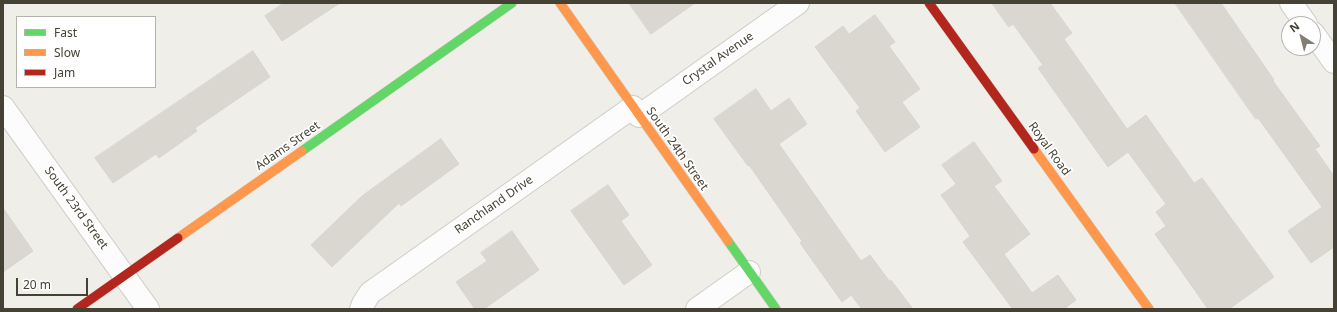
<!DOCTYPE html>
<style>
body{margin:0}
#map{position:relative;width:1337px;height:312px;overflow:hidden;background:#f0eee8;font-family:"Noto Sans",sans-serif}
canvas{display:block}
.frame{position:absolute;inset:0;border:4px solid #464135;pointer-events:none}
.legend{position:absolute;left:16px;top:16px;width:140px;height:72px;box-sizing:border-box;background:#fff;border:1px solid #b5b3ae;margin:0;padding:5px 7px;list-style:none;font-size:12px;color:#464135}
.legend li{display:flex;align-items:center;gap:8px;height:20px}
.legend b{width:20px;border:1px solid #b5b3ae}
.north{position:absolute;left:1281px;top:16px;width:40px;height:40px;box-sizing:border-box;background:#fff;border:1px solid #b5b3ae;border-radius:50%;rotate:324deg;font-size:11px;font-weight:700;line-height:16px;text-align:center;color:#464135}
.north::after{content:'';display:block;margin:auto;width:14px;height:18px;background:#827e74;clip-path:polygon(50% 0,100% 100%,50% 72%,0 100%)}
.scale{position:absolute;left:16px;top:278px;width:72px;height:18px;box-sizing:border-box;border:2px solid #464135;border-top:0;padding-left:5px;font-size:12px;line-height:14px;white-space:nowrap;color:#464135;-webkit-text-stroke:3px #fff;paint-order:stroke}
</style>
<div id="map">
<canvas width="1337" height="312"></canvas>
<div class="frame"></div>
<ul class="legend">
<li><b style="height:5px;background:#63d668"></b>Fast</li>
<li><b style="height:5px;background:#ff974d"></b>Slow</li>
<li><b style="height:5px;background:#b3261e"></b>Jam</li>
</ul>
<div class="north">N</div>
<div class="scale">20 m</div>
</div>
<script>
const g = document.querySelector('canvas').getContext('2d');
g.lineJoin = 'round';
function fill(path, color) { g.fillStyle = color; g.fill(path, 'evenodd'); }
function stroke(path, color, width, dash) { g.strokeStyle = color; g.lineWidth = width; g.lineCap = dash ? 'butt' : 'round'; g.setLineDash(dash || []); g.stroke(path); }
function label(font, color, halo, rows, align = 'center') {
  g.font = font + ' "Noto Sans",sans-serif'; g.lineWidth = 3.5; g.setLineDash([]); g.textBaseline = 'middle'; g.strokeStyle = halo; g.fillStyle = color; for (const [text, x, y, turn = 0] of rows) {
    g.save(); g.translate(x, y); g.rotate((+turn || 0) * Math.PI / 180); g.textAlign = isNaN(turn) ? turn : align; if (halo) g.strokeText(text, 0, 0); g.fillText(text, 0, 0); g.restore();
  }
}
const building = new Path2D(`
 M 284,3 L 340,3 L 282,41 L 265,16 Z
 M 629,3 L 695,3 L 651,34 Z
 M 992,3 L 1050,3 L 1072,33 L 1064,39 L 1127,129 L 1146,115 L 1194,183 L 1202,178 L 1274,277 L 1229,309 L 1208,309 L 1155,234 L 1166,226 L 1156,212 L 1166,204 L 1128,152 L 1108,167 L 1038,68 L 1043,65 L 1013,24 L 1009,27 Z
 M 1175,3 L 1221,3 L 1274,80 L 1273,81 L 1320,146 L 1315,149 L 1334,176 L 1334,247 L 1311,263 L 1288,231 L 1322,207 L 1258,118 L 1256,119 Z
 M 875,15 L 895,42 L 889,46 L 920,89 L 902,102 L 920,127 L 885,152 L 856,111 L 860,108 L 815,47 L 843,26 L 849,34 Z
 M 253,51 L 270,77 L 195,128 L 197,131 L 159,158 L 156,154 L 113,183 L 95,158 Z
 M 756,89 L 771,111 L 789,98 L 807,124 L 779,144 L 861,261 L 870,255 L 890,282 L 891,280 L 913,309 L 862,309 L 851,295 L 842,302 L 800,243 L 802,241 L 749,165 L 748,166 L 714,119 Z
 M 441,139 L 459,164 L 401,206 L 399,203 L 332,267 L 311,245 L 362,196 Z
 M 974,142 L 1002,181 L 994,186 L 1030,234 L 1004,254 L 1032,293 L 1058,275 L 1076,300 L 1064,309 L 1010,309 L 1012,308 L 963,242 L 970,236 L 941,195 L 956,184 L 942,165 Z
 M 608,185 L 629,215 L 621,221 L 652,265 L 624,285 L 571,211 Z
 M 3,208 L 33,251 L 3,272 Z
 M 512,231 L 539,270 L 484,309 L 475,309 L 456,282 L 487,261 L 481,253 Z`);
const street = new Path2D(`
 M 1291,3 L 1306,24
 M 1313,33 L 1334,62
 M 3,107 L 148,309
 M 639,116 L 798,3
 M 361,309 L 363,304 L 370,293 L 633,107
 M 697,309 L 749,272`);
const fast = new Path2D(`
 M 302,151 L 512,3
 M 728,241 L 776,309`);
const slow = new Path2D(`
 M 560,3 L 728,241
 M 1034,149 L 1149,309
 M 178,238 L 302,151`);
const jam = new Path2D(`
 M 929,3 L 1034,149
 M 77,309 L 178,238`);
const streetNames = [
 ["Crystal Avenue",718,59,-35],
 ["Adams Street",288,146,-35],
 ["South 24th Street",677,149,55],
 ["Royal Road",1049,149,54],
 ["Ranchland Drive",494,205,-35],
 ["South 23rd Street",76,208,54]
];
fill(building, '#dad7d1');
stroke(building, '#d8d5ce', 1);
stroke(street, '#ceccc6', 24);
stroke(fast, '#cfccbf', 10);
stroke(slow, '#cfccbf', 10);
stroke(jam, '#cfccbf', 10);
stroke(street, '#fdfcfc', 22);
stroke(fast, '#63d668', 9);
stroke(slow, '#ff974d', 9);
stroke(jam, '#b3261e', 9);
label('12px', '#464135', '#fff', streetNames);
</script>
